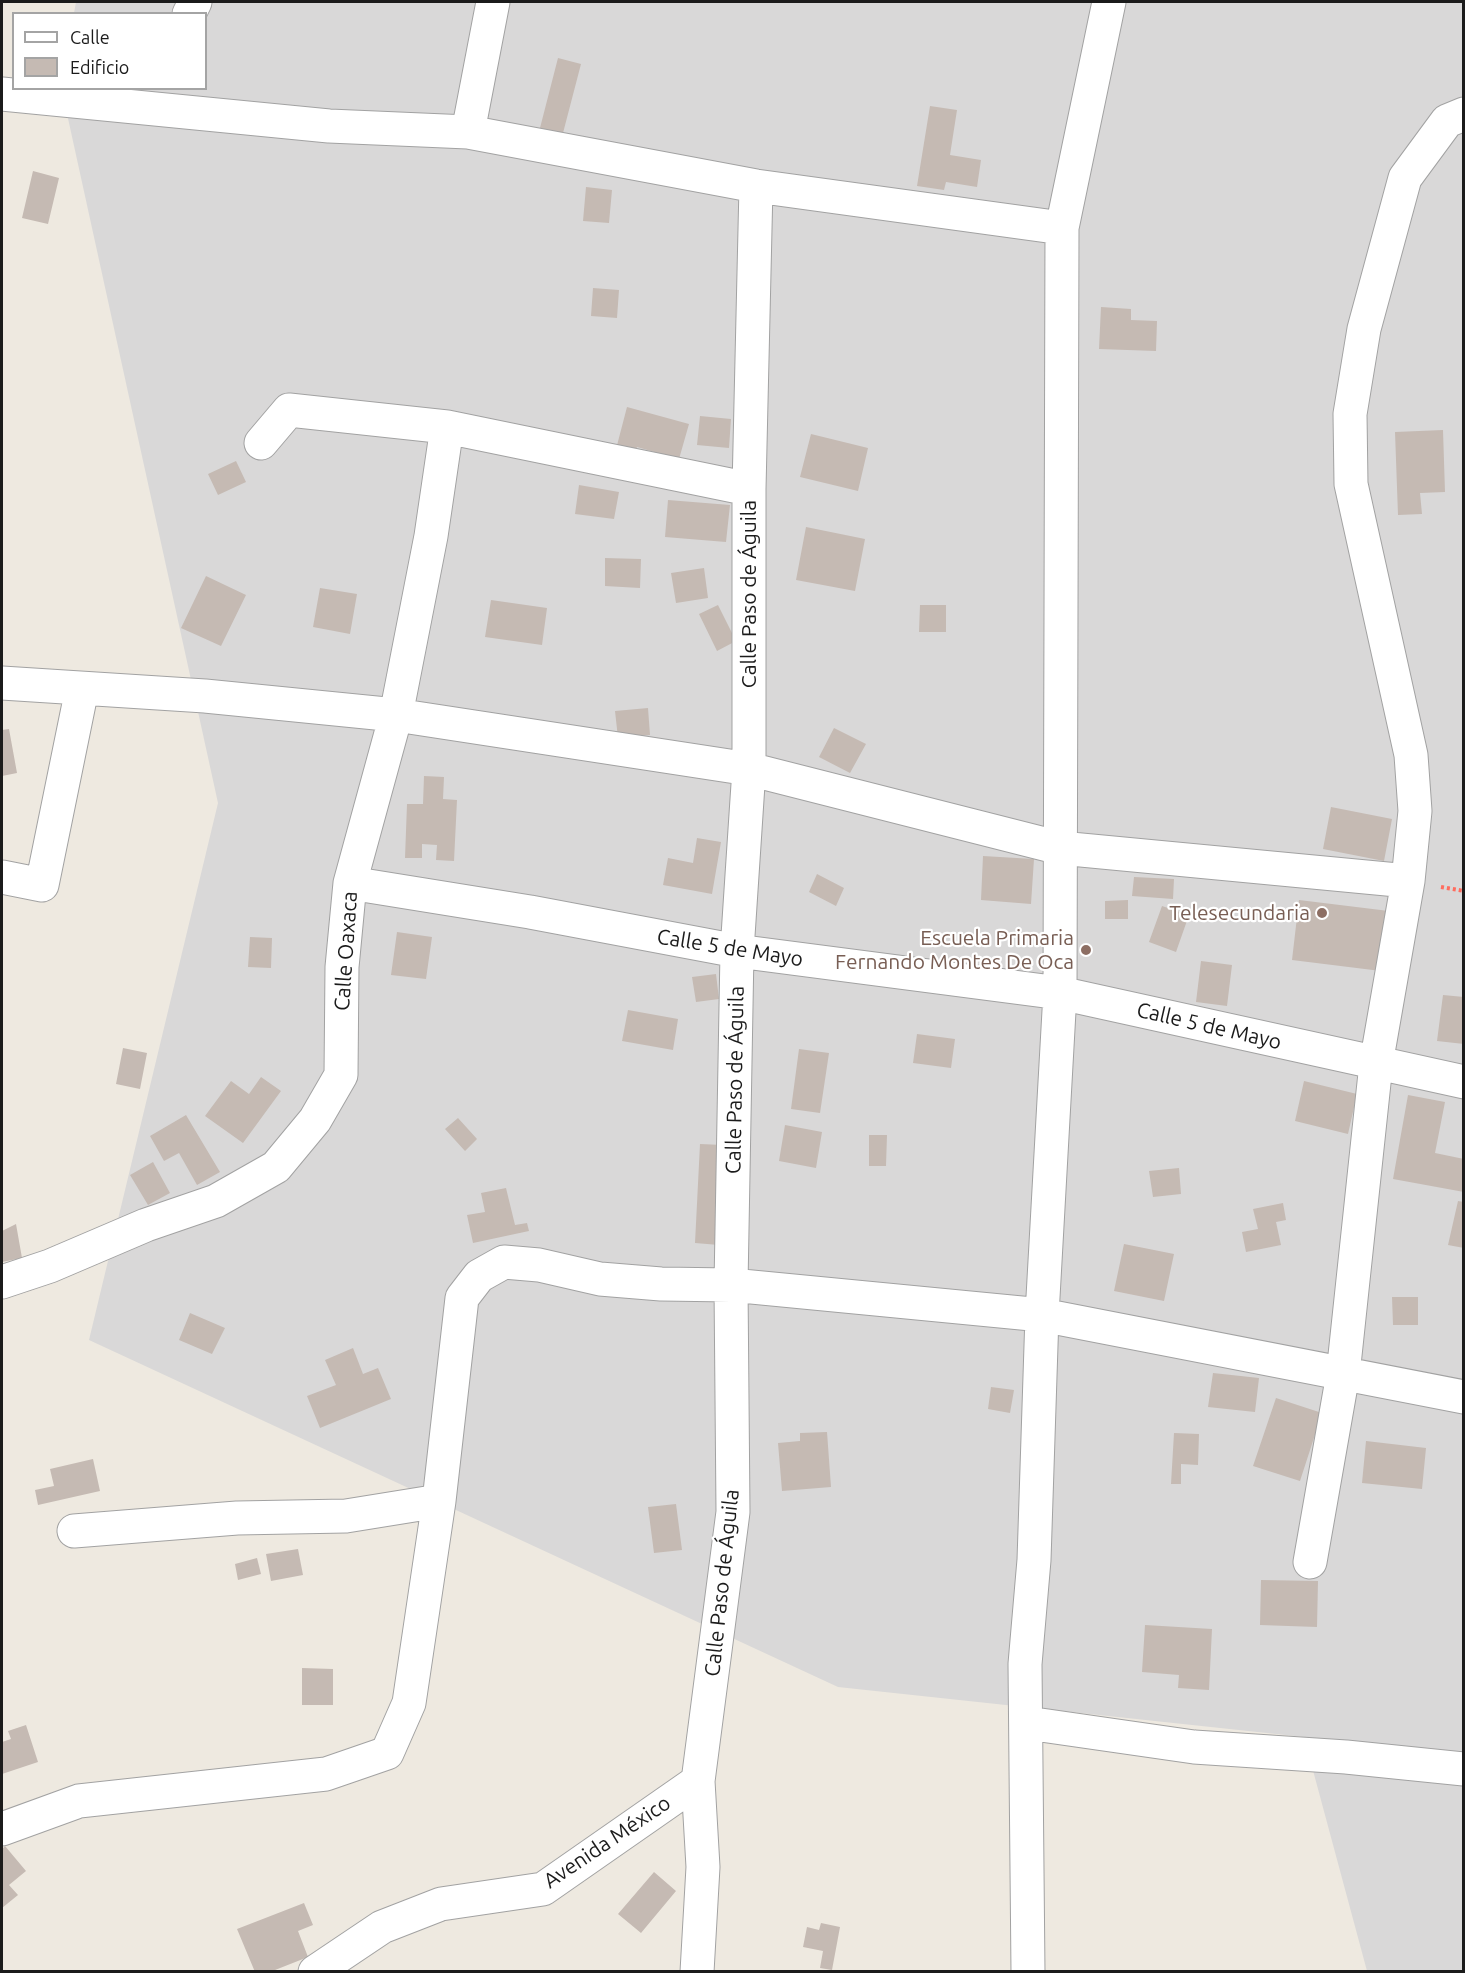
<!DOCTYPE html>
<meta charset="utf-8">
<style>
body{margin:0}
#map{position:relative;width:1465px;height:1973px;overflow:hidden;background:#eee9e0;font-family:Ubuntu,sans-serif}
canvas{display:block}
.frame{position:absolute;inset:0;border:3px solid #1b1b1b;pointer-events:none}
.legend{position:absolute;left:12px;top:12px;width:195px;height:78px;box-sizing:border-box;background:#fff;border:2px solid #a4a4a4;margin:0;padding:8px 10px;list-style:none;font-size:18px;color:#1b1b1b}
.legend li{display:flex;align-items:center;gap:12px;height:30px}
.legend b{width:30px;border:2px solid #a4a4a4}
</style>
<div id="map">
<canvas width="1465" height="1973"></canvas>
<div class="frame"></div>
<ul class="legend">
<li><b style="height:8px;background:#fff"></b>Calle</li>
<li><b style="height:16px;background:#c5bab3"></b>Edificio</li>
</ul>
</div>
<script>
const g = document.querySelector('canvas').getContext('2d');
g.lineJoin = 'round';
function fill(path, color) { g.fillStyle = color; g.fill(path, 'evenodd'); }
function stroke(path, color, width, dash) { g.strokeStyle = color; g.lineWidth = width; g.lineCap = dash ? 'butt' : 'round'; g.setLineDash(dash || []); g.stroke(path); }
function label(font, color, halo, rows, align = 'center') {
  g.font = font + ' Ubuntu,sans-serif'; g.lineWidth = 4.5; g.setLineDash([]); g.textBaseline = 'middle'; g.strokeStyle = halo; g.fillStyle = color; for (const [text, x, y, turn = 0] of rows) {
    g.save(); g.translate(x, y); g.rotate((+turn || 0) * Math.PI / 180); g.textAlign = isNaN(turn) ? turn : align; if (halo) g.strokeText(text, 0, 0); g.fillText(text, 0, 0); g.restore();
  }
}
const residential = new Path2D(`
 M 76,2 L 1463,2 L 1463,1971 L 1367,1971 L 1304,1737 L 838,1687 L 89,1340 L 218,803 L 62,91 L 62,88 L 206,88 L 206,14 L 74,13 Z`);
const building = new Path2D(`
 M 558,58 L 581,64 L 563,133 L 540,128 Z
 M 930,106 L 957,110 L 950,155 L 981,160 L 977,187 L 946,182 L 944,190 L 917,186 Z
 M 33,171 L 59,178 L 48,224 L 22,218 Z
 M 586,187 L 612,190 L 609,223 L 583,221 Z
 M 593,288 L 619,290 L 617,318 L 591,316 Z
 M 1101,307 L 1131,309 L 1131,320 L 1157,321 L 1156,351 L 1099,349 Z
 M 627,407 L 689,424 L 679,459 L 637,447 L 634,458 L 615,453 Z
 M 700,416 L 731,419 L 729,448 L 697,445 Z
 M 1443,430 L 1445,492 L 1420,493 L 1422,514 L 1398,515 L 1395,432 Z
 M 811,434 L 868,448 L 858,491 L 800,477 Z
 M 236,461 L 246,482 L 218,495 L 208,474 Z
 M 579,485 L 619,492 L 614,519 L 575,514 Z
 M 668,500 L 730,505 L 726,542 L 665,537 Z
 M 806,527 L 865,539 L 855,591 L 796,580 Z
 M 605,558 L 641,559 L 640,588 L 605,586 Z
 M 704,568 L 708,598 L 676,603 L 671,573 Z
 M 206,576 L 246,595 L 221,646 L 181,628 Z
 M 320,588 L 357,594 L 350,634 L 313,627 Z
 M 491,600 L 547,608 L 542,645 L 485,637 Z
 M 718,605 L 736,641 L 717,651 L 699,614 Z
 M 920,605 L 946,605 L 946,632 L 919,632 Z
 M 648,708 L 650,735 L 618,738 L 615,711 Z
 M 834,728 L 866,744 L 850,773 L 819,757 Z
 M 9,729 L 17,773 L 2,776 L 2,730 Z
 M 424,776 L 444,777 L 443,799 L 457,800 L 454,861 L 436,860 L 437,845 L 422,844 L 422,858 L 405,858 L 407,804 L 423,804 Z
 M 1331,807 L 1392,819 L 1384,861 L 1323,849 Z
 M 697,838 L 721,842 L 712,894 L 663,885 L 668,858 L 693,863 Z
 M 983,856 L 1034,859 L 1031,904 L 981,900 Z
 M 817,874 L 844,888 L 836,906 L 809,892 Z
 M 1134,877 L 1174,879 L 1173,899 L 1132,896 Z
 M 1128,900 L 1128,919 L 1105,919 L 1105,901 Z
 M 1299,900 L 1397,912 L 1389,972 L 1292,960 Z
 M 1162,906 L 1189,915 L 1176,952 L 1149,942 Z
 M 397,932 L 432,937 L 426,979 L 391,975 Z
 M 250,937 L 272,938 L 271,968 L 248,967 Z
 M 1201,961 L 1232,965 L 1227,1006 L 1196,1002 Z
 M 716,974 L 719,999 L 696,1002 L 692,977 Z
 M 1443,995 L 1464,997 L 1464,1044 L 1437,1041 Z
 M 628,1010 L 678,1019 L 673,1050 L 622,1041 Z
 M 917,1034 L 955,1039 L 951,1068 L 913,1063 Z
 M 123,1048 L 147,1053 L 140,1089 L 116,1084 Z
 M 799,1049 L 829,1053 L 820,1113 L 791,1109 Z
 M 261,1077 L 281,1091 L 243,1143 L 205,1116 L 231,1081 L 249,1094 Z
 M 1304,1081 L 1357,1094 L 1348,1134 L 1295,1121 Z
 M 1408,1095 L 1445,1102 L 1435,1153 L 1464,1159 L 1464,1192 L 1393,1179 Z
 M 186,1115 L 220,1172 L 197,1185 L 179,1153 L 164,1161 L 150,1136 Z
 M 458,1118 L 477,1139 L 465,1151 L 445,1129 Z
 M 785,1125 L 822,1132 L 816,1168 L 779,1161 Z
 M 869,1135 L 887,1135 L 886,1166 L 869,1166 Z
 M 700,1144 L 723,1145 L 719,1245 L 695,1243 Z
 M 153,1162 L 170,1193 L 148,1205 L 130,1175 Z
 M 1179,1168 L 1181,1194 L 1153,1197 L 1149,1171 Z
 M 506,1188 L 515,1225 L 527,1223 L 529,1231 L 473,1243 L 467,1215 L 485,1212 L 481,1193 Z
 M 1458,1201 L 1464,1202 L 1464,1248 L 1448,1245 Z
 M 1283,1203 L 1286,1220 L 1276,1222 L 1281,1245 L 1246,1252 L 1242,1232 L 1258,1229 L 1253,1209 Z
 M 16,1224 L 22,1258 L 2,1262 L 2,1231 Z
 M 1124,1244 L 1174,1254 L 1164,1301 L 1114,1291 Z
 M 1392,1297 L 1418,1297 L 1418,1325 L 1393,1325 Z
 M 190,1313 L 225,1328 L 212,1354 L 179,1340 Z
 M 353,1348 L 363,1374 L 378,1368 L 391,1399 L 320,1428 L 307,1396 L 336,1385 L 325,1360 Z
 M 1213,1373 L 1259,1378 L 1255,1412 L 1208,1407 Z
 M 991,1387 L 1014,1390 L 1010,1413 L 988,1409 Z
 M 1276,1398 L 1322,1413 L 1300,1481 L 1253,1466 Z
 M 827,1432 L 831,1487 L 782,1491 L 778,1443 L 800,1441 L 800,1433 Z
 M 1174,1433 L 1199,1434 L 1198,1465 L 1181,1464 L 1181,1484 L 1171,1484 Z
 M 1366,1441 L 1426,1448 L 1422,1489 L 1362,1483 Z
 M 93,1459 L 100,1491 L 38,1505 L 35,1490 L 54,1486 L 50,1469 Z
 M 676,1504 L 682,1550 L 654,1553 L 648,1507 Z
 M 298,1549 L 303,1575 L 271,1581 L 266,1554 Z
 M 257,1558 L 261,1574 L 238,1580 L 235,1564 Z
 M 1261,1580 L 1318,1581 L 1317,1627 L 1260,1625 Z
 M 1145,1625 L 1212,1629 L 1209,1690 L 1178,1688 L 1179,1675 L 1142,1672 Z
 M 302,1668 L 333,1669 L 333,1705 L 302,1705 Z
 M 26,1725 L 38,1762 L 2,1774 L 2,1742 L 11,1739 L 8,1731 Z
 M 5,1846 L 26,1871 L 9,1885 L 18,1895 L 2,1908 L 2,1849 Z
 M 654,1872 L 676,1891 L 641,1933 L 618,1914 Z
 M 304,1903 L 313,1925 L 298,1931 L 308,1957 L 270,1972 L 255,1972 L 237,1929 Z
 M 821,1923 L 840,1927 L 832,1970 L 820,1968 L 823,1951 L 803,1947 L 807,1927 L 819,1930 Z`);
const path = new Path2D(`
 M 1441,887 L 1464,891`);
const minor = new Path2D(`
 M 189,14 L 195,2
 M 2,94 L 329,126 L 468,132 L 756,186 L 1062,228
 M 468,132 L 493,2
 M 261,443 L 289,410 L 447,427 L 749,489
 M 2,683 L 205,696 L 396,715 L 749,769 L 1060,848 L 1408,881
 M 2,877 L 42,885 L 82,689
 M 350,883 L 530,912 L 737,951 L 1060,993 L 1464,1082
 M 2,1282 L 50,1266 L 146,1225 L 216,1201 L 276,1167 L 315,1120 L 341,1075 L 342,967 L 350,883 L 396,715 L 431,536 L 447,427
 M 74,1531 L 237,1518 L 346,1516 L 439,1501
 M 1310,1562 L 1343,1374 L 1376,1064 L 1408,881 L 1415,811 L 1411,755 L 1351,484 L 1350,414 L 1364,329 L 1405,178 L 1447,121 L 1464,114
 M 1027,1723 L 1194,1747 L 1346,1757 L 1464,1769
 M 2,1829 L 79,1801 L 326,1774 L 387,1753 L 409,1703 L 439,1501 L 462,1298 L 479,1276 L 504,1262 L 539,1265 L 600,1279 L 661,1284 L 731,1285 L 1042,1315 L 1464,1397
 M 315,1972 L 382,1927 L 441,1904 L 543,1889 L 698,1781
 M 697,1972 L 703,1867 L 698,1781 L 733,1512 L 731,1285 L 737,951 L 749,769 L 749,489 L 756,186
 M 1028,1972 L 1025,1664 L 1034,1560 L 1042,1315 L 1060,993 L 1062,228 L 1109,2`);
const markers = [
 [1322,913,6,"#8d6e63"],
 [1086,950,6,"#8d6e63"]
];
const streetNames = [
 ["Calle Paso de Águila",749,594,-90],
 ["Calle 5 de Mayo",730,948,9],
 ["Calle Oaxaca",346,951,-86],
 ["Calle 5 de Mayo",1209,1026,13],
 ["Calle Paso de Águila",735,1080,-89],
 ["Calle Paso de Águila",722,1583,-84],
 ["Avenida México",607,1842,-34]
];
const educationNames = [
 ["Telesecundaria",1310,913],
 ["Escuela Primaria",1074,938],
 ["Fernando Montes De Oca",1074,962]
];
fill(residential, '#d9d8d8');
fill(building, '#c5bab3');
stroke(minor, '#a2a2a2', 35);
stroke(path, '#ff6d5f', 4, [3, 3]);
stroke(minor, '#fff', 33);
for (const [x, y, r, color] of markers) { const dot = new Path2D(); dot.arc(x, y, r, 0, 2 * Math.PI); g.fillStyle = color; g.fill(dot); stroke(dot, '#fff', 2); }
label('21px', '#1b1b1b', '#fff', streetNames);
label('21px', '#785e54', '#fff', educationNames, 'right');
</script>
